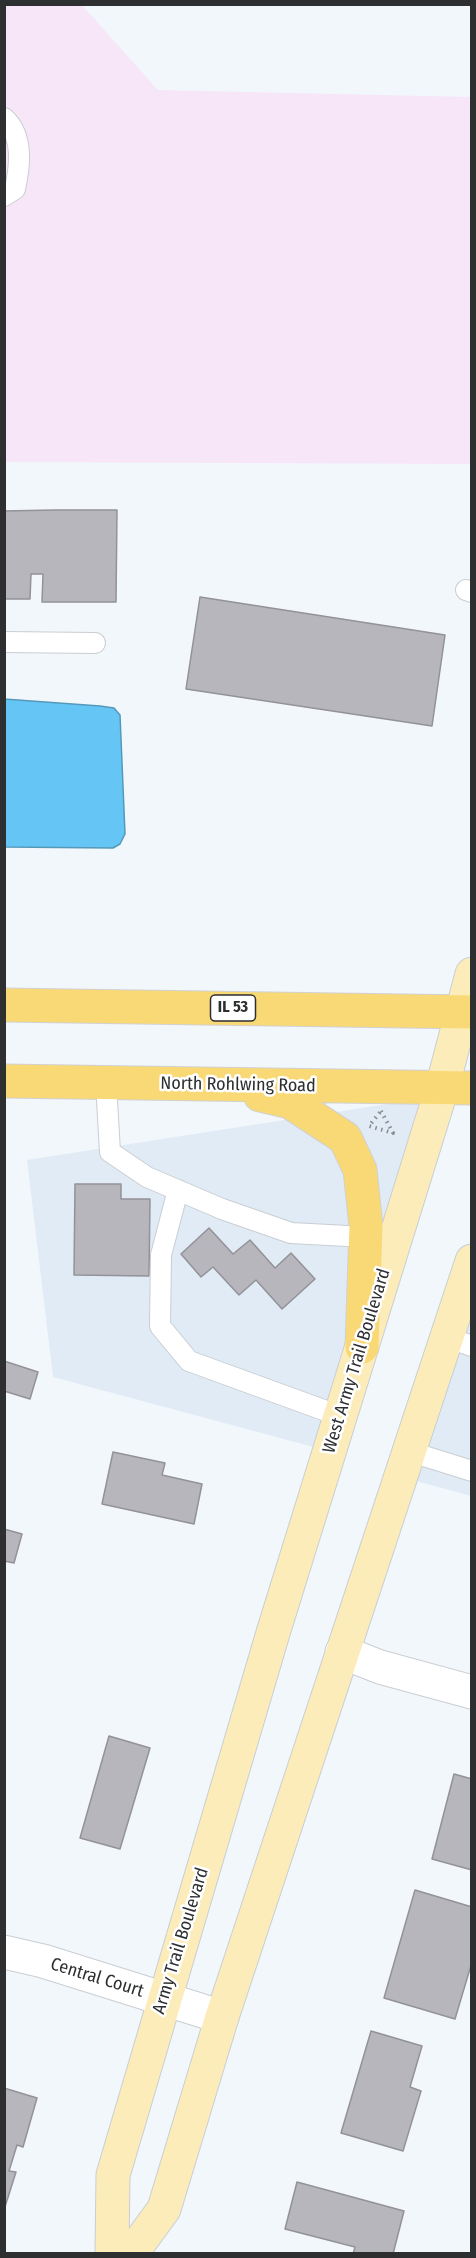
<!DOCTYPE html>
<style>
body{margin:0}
#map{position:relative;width:476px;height:2258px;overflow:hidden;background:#f2f7fc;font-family:"Fira Sans Condensed",sans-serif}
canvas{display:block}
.frame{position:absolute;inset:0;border:6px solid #2d2f31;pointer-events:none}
</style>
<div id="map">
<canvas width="476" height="2258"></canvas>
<div class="frame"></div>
</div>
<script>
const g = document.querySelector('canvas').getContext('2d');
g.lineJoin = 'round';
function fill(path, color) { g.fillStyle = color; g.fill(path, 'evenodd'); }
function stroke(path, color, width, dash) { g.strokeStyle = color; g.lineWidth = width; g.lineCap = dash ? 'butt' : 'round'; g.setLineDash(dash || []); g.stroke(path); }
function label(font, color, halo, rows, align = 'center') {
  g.font = font + ' "Fira Sans Condensed",sans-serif'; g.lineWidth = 5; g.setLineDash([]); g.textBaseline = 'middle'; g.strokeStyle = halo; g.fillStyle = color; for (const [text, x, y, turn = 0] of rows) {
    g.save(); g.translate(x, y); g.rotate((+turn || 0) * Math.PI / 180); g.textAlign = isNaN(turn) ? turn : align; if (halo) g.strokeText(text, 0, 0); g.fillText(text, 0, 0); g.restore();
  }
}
const built = new Path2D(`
 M 426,1098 L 317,1448 L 53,1377 L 27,1160 Z
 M 471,1290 L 471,1496 L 409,1479 Z`);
const industrial = new Path2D(`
 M 5,5 L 82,5 L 158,90 L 471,97 L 471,464 L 5,462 Z`);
const water = new Path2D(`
 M 4,699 L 100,706 L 114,708 L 120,715 L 125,834 L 120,844 L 113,848 L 5,847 Z`);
const building = new Path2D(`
 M 54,510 L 117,510 L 116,602 L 42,602 L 43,574 L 31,574 L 30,599 L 4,599 L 4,511 Z
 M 200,597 L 445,635 L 432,726 L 186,689 Z
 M 75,1184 L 121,1184 L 121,1199 L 150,1199 L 149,1276 L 74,1275 Z
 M 209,1228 L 233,1254 L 250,1240 L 275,1268 L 291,1253 L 315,1279 L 282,1309 L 256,1280 L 239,1295 L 213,1267 L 201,1277 L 181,1254 Z
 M 4,1361 L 38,1372 L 30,1399 L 4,1391 Z
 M 113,1452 L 165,1463 L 162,1475 L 202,1484 L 194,1524 L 102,1504 Z
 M 4,1529 L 22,1534 L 14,1563 L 4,1561 Z
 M 109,1736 L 150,1748 L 120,1849 L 80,1838 Z
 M 454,1774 L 472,1779 L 472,1870 L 432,1859 Z
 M 415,1890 L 472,1907 L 472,1962 L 455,2019 L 384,1998 Z
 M 371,2031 L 422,2046 L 410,2087 L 421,2091 L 403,2151 L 341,2133 Z
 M 4,2088 L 37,2098 L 23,2147 L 17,2145 L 9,2171 L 16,2172 L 4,2210 Z
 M 297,2182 L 404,2211 L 393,2254 L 353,2254 L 355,2247 L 285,2229 Z`);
const path = new Path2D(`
 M 381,1111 L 393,1133 L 369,1126 Z`);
const lane = new Path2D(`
 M 4,118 C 24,136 20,166 15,189 L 4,196
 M 466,590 L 472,592
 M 4,642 L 95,643
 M 106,1083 L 110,1152 L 147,1177 L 222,1209 L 291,1233 L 366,1237
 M 178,1190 L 161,1255 L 160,1326 L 189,1361 L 340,1416
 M 446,1337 L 472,1346
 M 408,1451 L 472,1471`);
const street = new Path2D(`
 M 342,1652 L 380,1667 L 472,1692
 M 4,1952 L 43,1961 L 222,2017`);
const secondary = new Path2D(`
 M 112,2254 L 113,2175 L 273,1633 L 442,1088 L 472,974
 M 131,2254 L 164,2209 L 222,2017 L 472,1261`);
const primary = new Path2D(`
 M 4,1005 L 472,1012
 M 4,1081 L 472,1088
 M 260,1095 L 290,1102 L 345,1138 L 360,1170 L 366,1226 L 362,1347`);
const shields = [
 [233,1008,45]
];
const shieldNames = [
 ["IL 53",233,1008]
];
const streetNames = [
 ["North Rohlwing Road",238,1085,1],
 ["West Army Trail Boulevard",357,1361,-73],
 ["Army Trail Boulevard",181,1941,-73],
 ["Central Court",97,1978,17]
];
fill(built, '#e1ebf6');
fill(industrial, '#f7e6f8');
fill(water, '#65c6f5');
stroke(water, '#5499ba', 1.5);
fill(building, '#b6b6bc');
stroke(building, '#929298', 1.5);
stroke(lane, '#c9ced3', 22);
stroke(street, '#c9ced3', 35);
stroke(secondary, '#c9ced3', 35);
stroke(primary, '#d1d1d2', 35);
stroke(path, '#898c90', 4, [1.5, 4.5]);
stroke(lane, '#fff', 20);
stroke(street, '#fff', 33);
stroke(secondary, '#fcecba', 33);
stroke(primary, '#f9d976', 33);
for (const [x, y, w] of shields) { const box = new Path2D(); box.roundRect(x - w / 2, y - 13, w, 26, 4.5); g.fillStyle = '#fff'; g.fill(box); stroke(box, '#2d2f31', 1.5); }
label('bold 16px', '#2d2f31', null, shieldNames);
label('18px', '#2d2f31', '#fff', streetNames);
</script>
